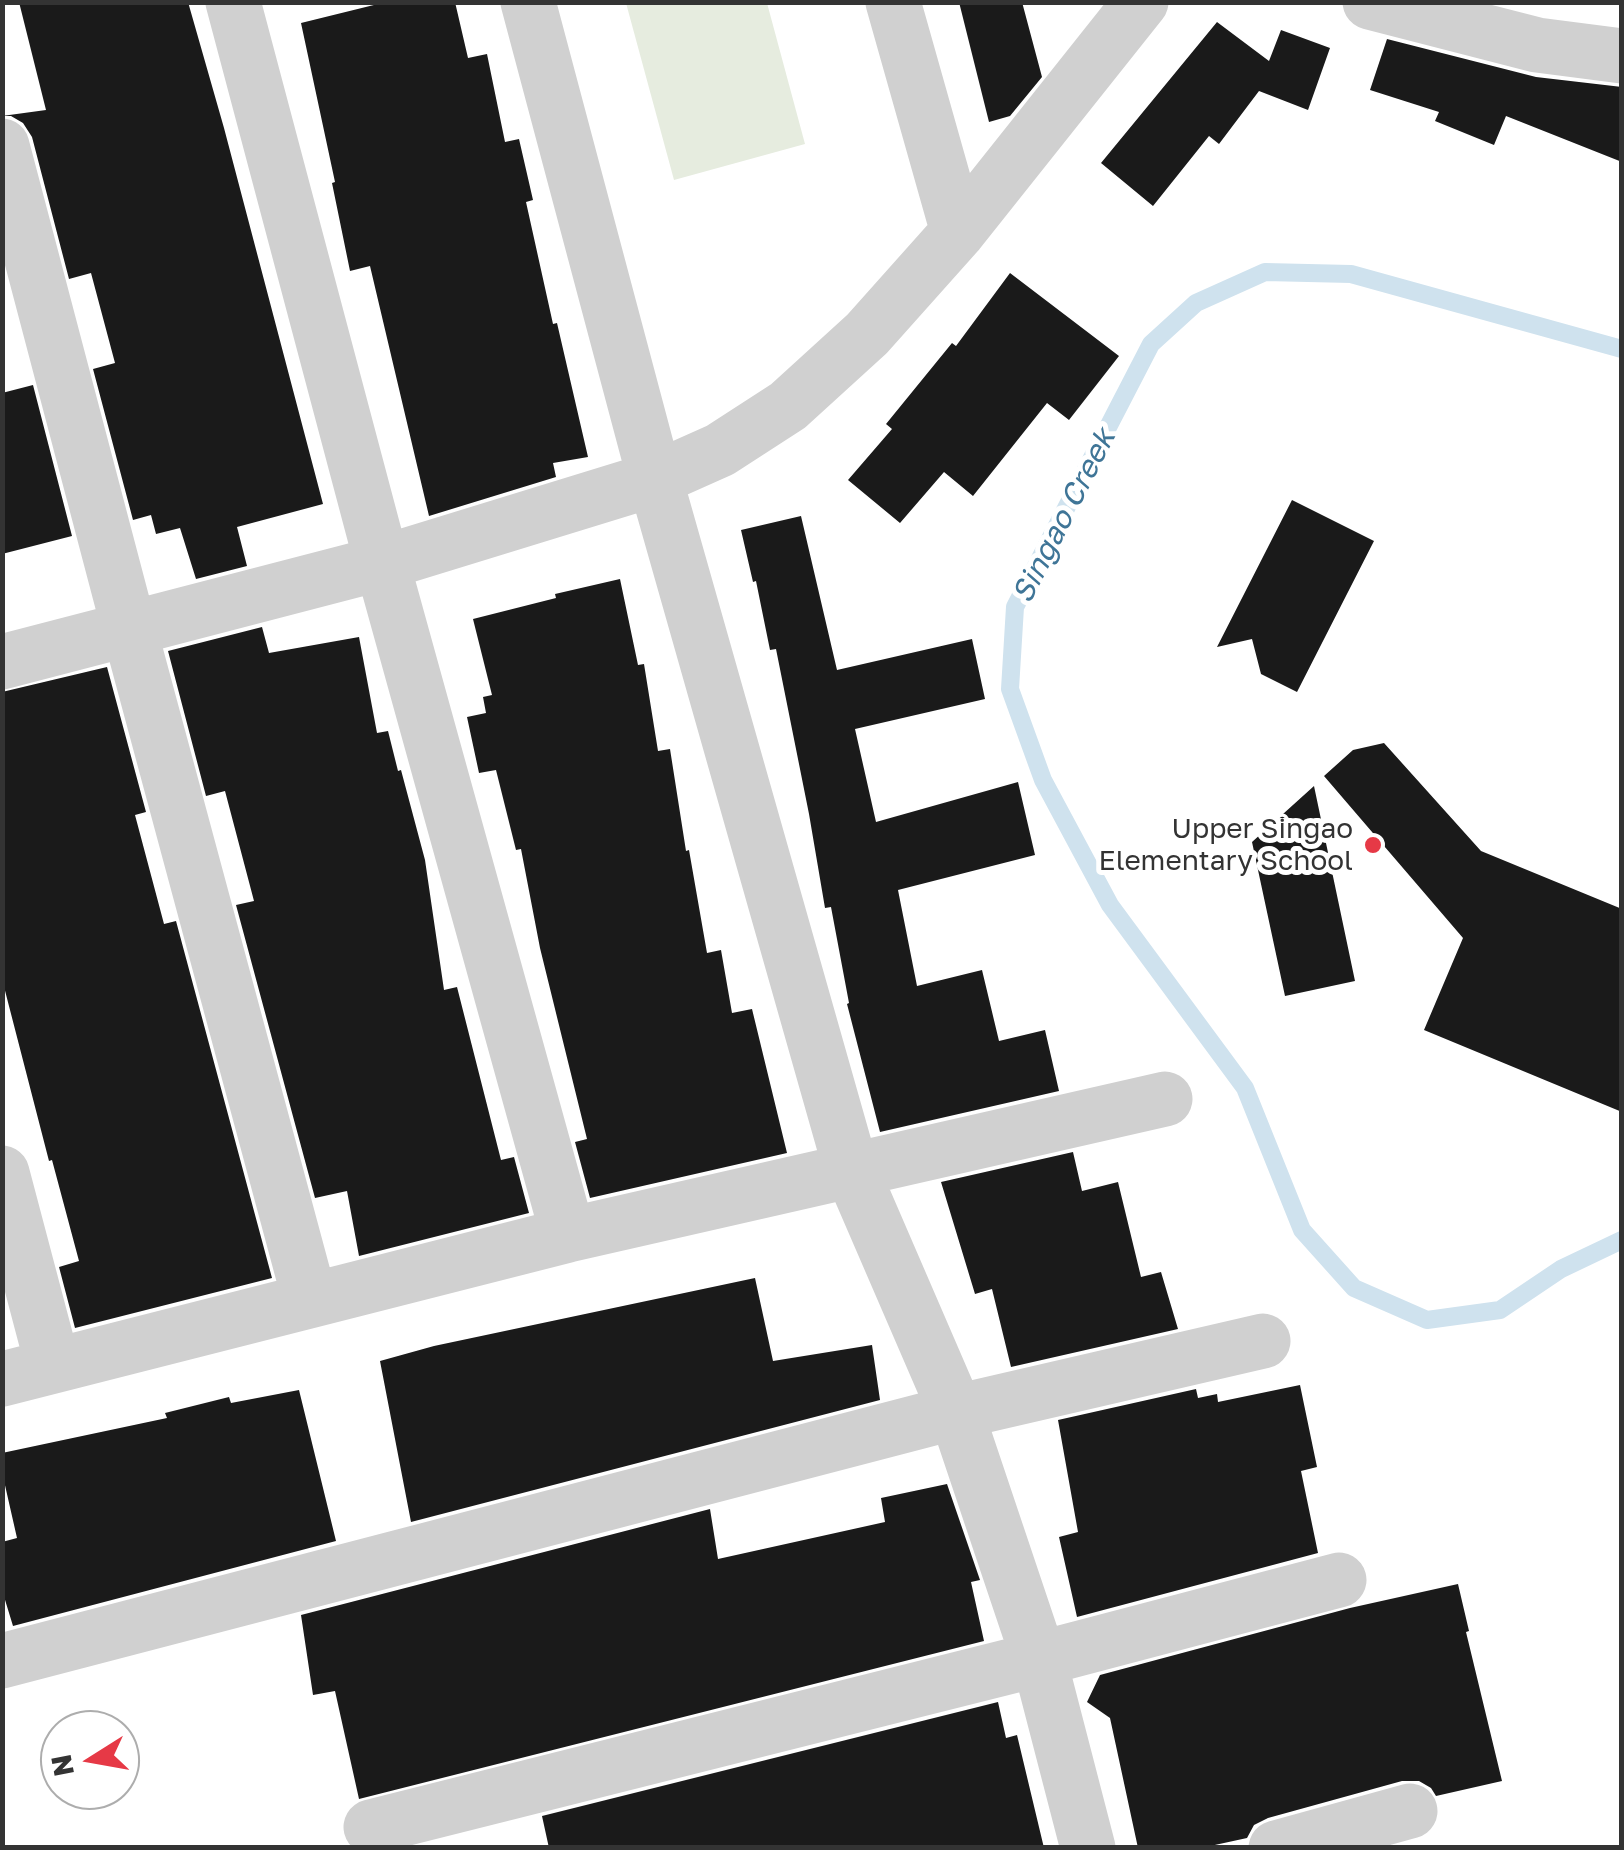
<!DOCTYPE html>
<style>
body{margin:0}
#map{position:relative;width:1624px;height:1850px;overflow:hidden;background:#fff;font-family:"Golos Text",sans-serif}
canvas{display:block}
.frame{position:absolute;inset:0;border:5px solid #333;pointer-events:none}
.north{position:absolute;left:40px;top:1710px;width:100px;height:100px;box-sizing:border-box;background:#fff;border:2px solid #adadad;border-radius:50%;rotate:259deg;font-size:28px;font-weight:700;line-height:40px;text-align:center;color:#333}
.north::after{content:'';display:block;margin:auto;width:35px;height:45px;background:#e63946;clip-path:polygon(50% 0,100% 100%,50% 72%,0 100%)}
</style>
<div id="map">
<canvas width="1624" height="1850"></canvas>
<div class="frame"></div>
<div class="north">N</div>
</div>
<script>
const g = document.querySelector('canvas').getContext('2d');
g.lineJoin = 'round';
function fill(path, color) { g.fillStyle = color; g.fill(path, 'evenodd'); }
function stroke(path, color, width, dash) { g.strokeStyle = color; g.lineWidth = width; g.lineCap = dash ? 'butt' : 'round'; g.setLineDash(dash || []); g.stroke(path); }
function label(font, color, halo, rows, align = 'center') {
  g.font = font + ' "Golos Text",sans-serif'; g.lineWidth = 10; g.setLineDash([]); g.textBaseline = 'middle'; g.strokeStyle = halo; g.fillStyle = color; for (const [text, x, y, turn = 0] of rows) {
    g.save(); g.translate(x, y); g.rotate((+turn || 0) * Math.PI / 180); g.textAlign = isNaN(turn) ? turn : align; if (halo) g.strokeText(text, 0, 0); g.fillText(text, 0, 0); g.restore();
  }
}
const green = new Path2D(`
 M 626,3 L 767,3 L 805,144 L 674,180 Z`);
const stream = new Path2D(`
 M 1622,349 L 1351,274 L 1265,272 L 1196,303 L 1151,344 L 1015,607 L 1010,689 L 1043,780 L 1110,905 L 1245,1088 L 1302,1230 L 1354,1288 L 1427,1320 L 1500,1310 L 1561,1269 L 1622,1240`);
const building = new Path2D(`
 M 19,2 L 188,2 L 224,128 L 323,504 L 237,527 L 247,566 L 196,579 L 180,528 L 156,534 L 151,515 L 133,520 L 93,369 L 115,363 L 91,273 L 69,279 L 32,137 L 23,123 L 11,116 L 2,116 L 46,110 Z
 M 386,2 L 455,2 L 468,58 L 487,54 L 505,142 L 519,139 L 533,200 L 526,202 L 553,324 L 557,323 L 588,457 L 553,463 L 556,477 L 429,516 L 370,266 L 350,271 L 332,183 L 335,182 L 301,23 Z
 M 959,2 L 1022,2 L 1042,77 L 1010,116 L 989,122 Z
 M 1217,22 L 1269,61 L 1281,30 L 1330,48 L 1308,110 L 1259,91 L 1219,144 L 1209,136 L 1153,206 L 1101,163 Z
 M 1387,39 L 1536,77 L 1622,87 L 1622,162 L 1506,116 L 1494,145 L 1435,121 L 1439,112 L 1370,90 Z
 M 1010,273 L 1119,356 L 1069,420 L 1047,403 L 973,496 L 944,472 L 900,523 L 848,480 L 892,429 L 886,424 L 952,343 L 956,346 Z
 M 33,385 L 72,536 L 2,554 L 2,393 Z
 M 1292,500 L 1374,541 L 1297,692 L 1261,674 L 1252,639 L 1217,647 Z
 M 801,516 L 837,670 L 972,639 L 985,699 L 855,729 L 876,822 L 1018,782 L 1035,855 L 898,890 L 917,986 L 982,970 L 999,1041 L 1045,1030 L 1059,1091 L 880,1132 L 847,1004 L 849,1003 L 831,907 L 825,908 L 809,814 L 776,649 L 770,650 L 756,581 L 753,582 L 741,530 Z
 M 620,579 L 638,665 L 644,664 L 658,751 L 670,749 L 686,851 L 689,850 L 707,953 L 721,950 L 732,1013 L 752,1009 L 787,1153 L 590,1198 L 575,1142 L 587,1139 L 540,948 L 521,849 L 516,850 L 496,770 L 479,773 L 467,717 L 486,713 L 483,697 L 492,695 L 473,619 L 556,598 L 555,594 Z
 M 262,627 L 269,653 L 359,637 L 377,733 L 388,731 L 398,771 L 401,770 L 425,860 L 444,990 L 457,987 L 501,1160 L 514,1157 L 529,1213 L 359,1256 L 347,1191 L 315,1198 L 236,905 L 254,901 L 225,791 L 206,796 L 168,651 Z
 M 107,667 L 146,812 L 135,815 L 164,924 L 176,921 L 272,1278 L 75,1328 L 59,1267 L 79,1261 L 52,1160 L 49,1161 L 2,979 L 2,692 Z
 M 1384,743 L 1481,851 L 1622,909 L 1622,1112 L 1424,1030 L 1463,938 L 1324,776 L 1353,750 Z
 M 1314,786 L 1355,981 L 1285,996 L 1252,842 Z
 M 1073,1152 L 1082,1191 L 1118,1182 L 1141,1277 L 1161,1272 L 1178,1329 L 1011,1367 L 992,1289 L 975,1294 L 941,1182 Z
 M 755,1278 L 773,1361 L 872,1345 L 880,1400 L 411,1522 L 380,1361 L 434,1346 Z
 M 1300,1385 L 1317,1467 L 1301,1471 L 1318,1553 L 1077,1617 L 1059,1537 L 1078,1532 L 1058,1420 L 1196,1389 L 1198,1398 L 1217,1394 L 1218,1402 Z
 M 299,1390 L 336,1541 L 13,1626 L 2,1590 L 2,1542 L 17,1538 L 2,1472 L 2,1453 L 167,1418 L 165,1413 L 229,1397 L 231,1403 Z
 M 947,1484 L 980,1580 L 971,1582 L 984,1641 L 359,1799 L 335,1691 L 313,1695 L 301,1615 L 710,1509 L 718,1559 L 885,1522 L 881,1498 Z
 M 1458,1584 L 1469,1631 L 1466,1632 L 1502,1781 L 1436,1796 L 1431,1788 L 1419,1781 L 1402,1781 L 1268,1818 L 1254,1825 L 1247,1838 L 1201,1848 L 1138,1848 L 1110,1718 L 1087,1702 L 1100,1675 L 1350,1608 Z
 M 998,1702 L 1006,1738 L 1017,1735 L 1044,1848 L 549,1848 L 542,1816 Z`);
const minor = new Path2D(`
 M 233,2 L 382,563 L 568,1235
 M 528,2 L 655,479 L 851,1169 L 956,1412 L 1039,1659 L 1088,1848
 M 893,2 L 958,232
 M 1370,2 L 1537,45 L 1622,56
 M 2,146 L 129,628 L 310,1300
 M 2,662 L 382,563 L 655,479 L 720,450 L 788,406 L 867,334 L 958,232 L 1141,2
 M 2,1173 L 53,1366
 M 2,1379 L 568,1235 L 1165,1099
 M 2,1661 L 956,1412 L 1263,1341
 M 371,1827 L 1039,1659 L 1339,1580
 M 1276,1848 L 1410,1811`);
const markers = [
 [1373,845,10,"#e63946"]
];
const poiNames = [
 ["Upper Singao",1353,829],
 ["Elementary School",1353,861]
];
const waterNames = [
 ["Singao Creek",1064,516,-63]
];
fill(green, '#e6ecdf');
stroke(stream, '#cfe2ee', 18);
fill(building, '#1a1a1a');
stroke(minor, '#d0d0d0', 55);
for (const [x, y, r, color] of markers) { const dot = new Path2D(); dot.arc(x, y, r, 0, 2 * Math.PI); g.fillStyle = color; g.fill(dot); stroke(dot, '#fff', 4); }
label('28px', '#333', '#fff', poiNames, 'right');
label('italic 30px', '#3f7597', '#fff', waterNames);
</script>
